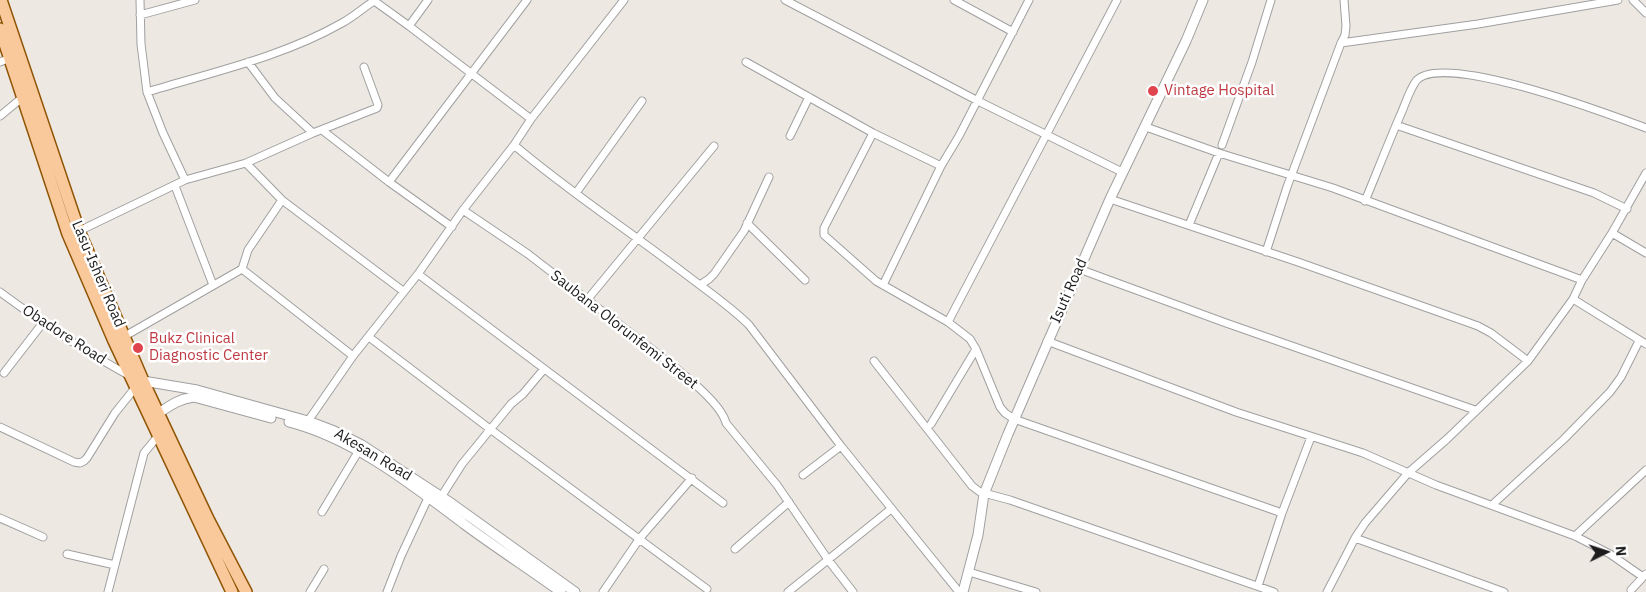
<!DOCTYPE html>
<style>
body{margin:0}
#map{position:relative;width:1646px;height:592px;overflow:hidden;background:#ede8e2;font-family:"IBM Plex Sans",sans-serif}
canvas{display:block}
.north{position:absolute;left:1581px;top:527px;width:50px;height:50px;-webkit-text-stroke:4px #fff;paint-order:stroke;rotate:86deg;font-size:14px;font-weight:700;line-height:20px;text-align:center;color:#1c1c1c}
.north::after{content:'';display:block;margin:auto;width:18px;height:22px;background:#1c1c1c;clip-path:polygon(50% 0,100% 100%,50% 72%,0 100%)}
</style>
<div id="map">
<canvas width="1646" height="592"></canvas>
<div class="north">N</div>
</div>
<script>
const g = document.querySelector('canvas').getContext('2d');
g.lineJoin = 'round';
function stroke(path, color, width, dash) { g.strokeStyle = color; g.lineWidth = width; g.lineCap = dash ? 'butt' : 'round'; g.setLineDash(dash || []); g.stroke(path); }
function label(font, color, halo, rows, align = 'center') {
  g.font = font + ' "IBM Plex Sans",sans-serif'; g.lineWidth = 5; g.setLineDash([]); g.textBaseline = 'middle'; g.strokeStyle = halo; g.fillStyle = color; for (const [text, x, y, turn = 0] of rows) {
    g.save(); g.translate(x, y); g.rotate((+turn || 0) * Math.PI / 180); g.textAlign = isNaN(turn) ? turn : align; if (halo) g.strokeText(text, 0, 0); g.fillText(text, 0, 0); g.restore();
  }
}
const minor = new Path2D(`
 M 140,0 L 141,44 L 147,92 L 163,133 L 185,180
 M 785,0 L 978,101 L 1122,172
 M 954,0 L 1013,32
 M 1633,0 L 1646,13
 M 140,15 L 195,0
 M 409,26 L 428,0
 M 1341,43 L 1478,24 L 1618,0
 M 0,62 L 10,58
 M 248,62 L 275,98 L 313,133
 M 746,62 L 873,133 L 941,166
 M 147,92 C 213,72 282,57 342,23 C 353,17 363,8 374,1
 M 0,116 L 23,97
 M 531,119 L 624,0
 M 1396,125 L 1594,193 L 1627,209
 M 1146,127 L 1219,153 L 1333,188 L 1582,280
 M 322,130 L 389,182 L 452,227
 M 873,133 L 824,228 L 824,235 L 876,281 L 948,322 L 970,339 L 976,349 L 1000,407 L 1005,413 L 1014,419 L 1282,513
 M 790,136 L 809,97
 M 514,145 C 568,191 628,230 684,273 C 706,290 730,306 749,325 L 841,446 L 959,592
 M 1222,145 L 1252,62 L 1271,0
 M 246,163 L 282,200 L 403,291
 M 389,182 L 527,0
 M 175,186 L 213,285
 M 576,193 L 642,101
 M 1110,199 L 1298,262 L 1478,326 L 1491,333 L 1528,361
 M 1365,201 C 1377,172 1388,144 1400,116 C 1405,105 1409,91 1416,81 C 1441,50 1611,115 1646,128
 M 463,210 L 528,254 L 667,361 C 684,375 721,403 726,423 L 777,485 L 829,561 L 853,592
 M 747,223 L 805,280
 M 1189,225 L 1219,153
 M 79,231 L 185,180 L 246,163 L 313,133 L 377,108 L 378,105 L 364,67
 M 1612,233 L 1646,253
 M 1266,252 L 1287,187 L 1341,43 L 1345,35 L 1346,26 L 1344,0
 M 242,269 L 353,356
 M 1079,269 L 1226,323 L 1475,410
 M 418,274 L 723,503
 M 700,285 L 709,279 L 714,274 L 744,231 L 769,177
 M 883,285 L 941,166 L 959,136 L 1029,0
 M 0,292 C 42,323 84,351 130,376
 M 1573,299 L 1646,344
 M 587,300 L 714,146
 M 948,322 L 1117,0
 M 125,336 L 242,269 L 248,250 L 282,200
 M 369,337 L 490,429 L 707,589
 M 1047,341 L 1236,412 L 1363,453 L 1436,485 L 1575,536 L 1610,554 L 1643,577
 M 874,361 L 972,486 L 980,492 L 1010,500 L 1274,592
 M 4,373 L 42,324
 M 308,421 L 353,356 L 418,274 L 463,210 L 514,145 L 531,119 L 409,26 L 373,0
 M 931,424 L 976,349
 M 0,427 L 74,462 L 80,463 L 84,461 L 87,458 L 115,413 L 135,388
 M 803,475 L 841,446
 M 441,497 L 462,464 L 511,404 L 523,394 L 544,369
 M 1492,505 L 1564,439 L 1610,392 L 1621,377 L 1639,341
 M 322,512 L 358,452
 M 0,518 L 43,537
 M 1575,536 L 1646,470
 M 1355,538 L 1504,592
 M 735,549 L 789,502
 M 67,554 L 115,565
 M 969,572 L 1036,592
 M 1258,586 L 1282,513 L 1311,437
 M 1631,590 L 1646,574
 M 108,592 L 144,453 L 158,436
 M 310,592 L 324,569
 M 387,592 L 401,556 L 428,498
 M 603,592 L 640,538 L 692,478
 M 788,592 L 891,509
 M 1327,592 L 1355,538 L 1365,523 L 1408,473 L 1447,439 L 1528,361 L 1573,299 L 1582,280 L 1612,233 L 1646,173`);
const tertiary = new Path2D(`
 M 143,381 L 197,390 L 308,421 L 334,431 L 362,445 L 448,501 L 575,592
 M 159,413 C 171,405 179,399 194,397 L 271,418
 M 289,422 C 354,439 411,484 464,524 C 495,547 529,569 561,592
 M 963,592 L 978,535 L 984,494 L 1008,434 L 1110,199 L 1186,41 L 1203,0`);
const primary = new Path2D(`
 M 1,0 L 79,231 L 143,381 L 208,519 L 246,592
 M 0,29 L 68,234 L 114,341 L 232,592`);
const markers = [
 [1153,91,6,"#e0444e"],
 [138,348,6,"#e0444e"]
];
const healthNames = [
 ["Vintage Hospital",1164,91],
 ["Bukz Clinical",149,339],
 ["Diagnostic Center",149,356]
];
const streetNames = [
 ["Lasu-Isheri Road",98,274,67],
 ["Isuti Road",1069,291,-66],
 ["Saubana Olorunfemi Street",624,330,38],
 ["Obadore Road",64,335,33],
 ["Akesan Road",373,455,31]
];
stroke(minor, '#a0a0a0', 9);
stroke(tertiary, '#a0a0a0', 11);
stroke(primary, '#905504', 14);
stroke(minor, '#fff', 7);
stroke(tertiary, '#fff', 9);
stroke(primary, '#f9c89b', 11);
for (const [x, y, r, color] of markers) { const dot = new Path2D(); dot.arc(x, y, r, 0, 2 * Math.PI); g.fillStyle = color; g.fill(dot); stroke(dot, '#fff', 2); }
label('15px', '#be3a42', '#fff', healthNames, 'left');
label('15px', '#1c1c1c', '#fff', streetNames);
</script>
